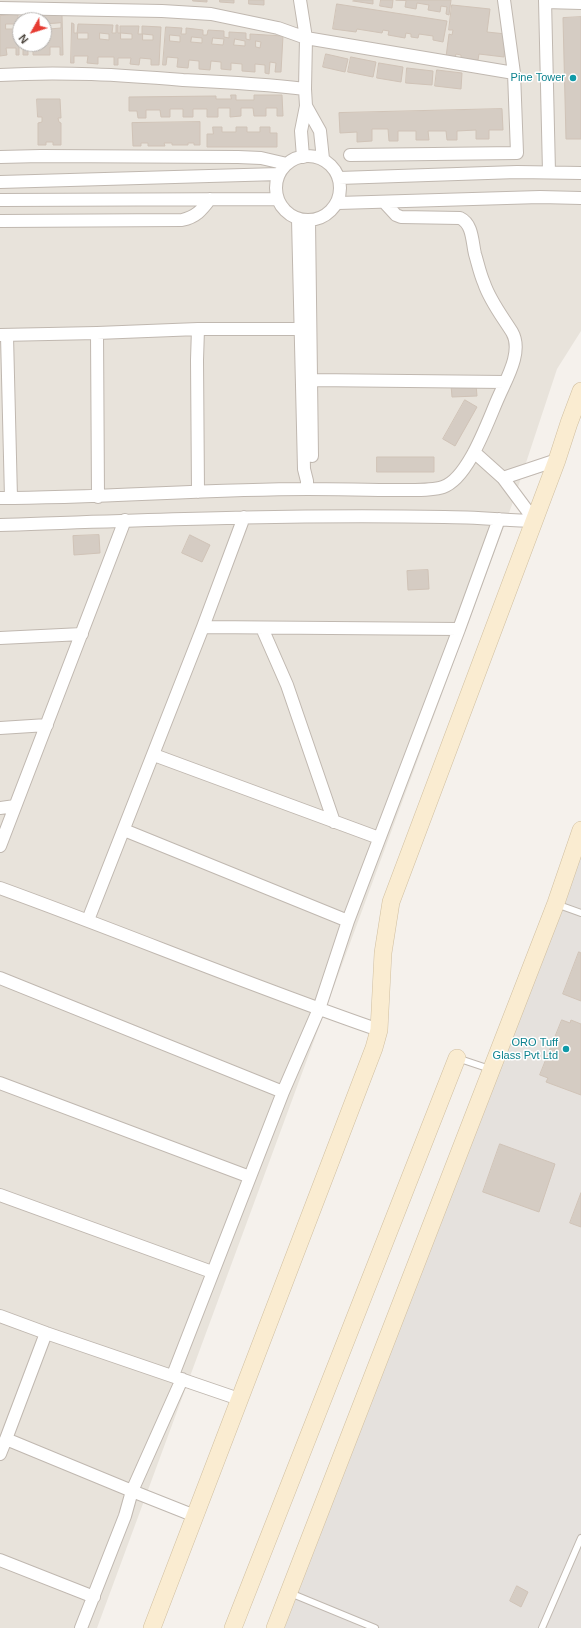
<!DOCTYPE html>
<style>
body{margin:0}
#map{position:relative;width:581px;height:1628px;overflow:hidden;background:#f5f1ec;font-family:Arial,sans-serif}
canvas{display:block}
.north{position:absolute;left:12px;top:12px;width:40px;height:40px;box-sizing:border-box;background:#fff;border:1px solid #b6b3b0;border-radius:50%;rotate:231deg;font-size:11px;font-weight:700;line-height:16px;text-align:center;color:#49423a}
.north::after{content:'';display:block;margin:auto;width:14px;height:18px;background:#e63b32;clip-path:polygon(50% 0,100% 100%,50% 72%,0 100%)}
</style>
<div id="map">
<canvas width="581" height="1628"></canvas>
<div class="north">N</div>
</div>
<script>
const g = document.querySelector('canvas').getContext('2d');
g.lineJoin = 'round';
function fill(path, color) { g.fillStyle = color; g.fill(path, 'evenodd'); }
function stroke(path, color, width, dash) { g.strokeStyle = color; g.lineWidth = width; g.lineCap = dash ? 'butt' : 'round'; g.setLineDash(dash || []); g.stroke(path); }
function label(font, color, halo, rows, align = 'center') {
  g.font = font + ' Arial,sans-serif'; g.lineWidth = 3; g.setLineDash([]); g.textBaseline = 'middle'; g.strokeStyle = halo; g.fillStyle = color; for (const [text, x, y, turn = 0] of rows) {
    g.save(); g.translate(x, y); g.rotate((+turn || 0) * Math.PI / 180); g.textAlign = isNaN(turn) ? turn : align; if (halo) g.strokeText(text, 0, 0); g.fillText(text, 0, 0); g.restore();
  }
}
const residential = new Path2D(`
 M 0,0 L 581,0 L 581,331 L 557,369 L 513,502 L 97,1628 L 0,1628 ZM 20,20 L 44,20 L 44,44 L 20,44 Z`);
const industrial = new Path2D(`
 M 581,849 L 581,1628 L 281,1628 Z`);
const building = new Path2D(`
 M 193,0 L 207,0 L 207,2 L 193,1 Z
 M 220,0 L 234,0 L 234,3 L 220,2 Z
 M 249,0 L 264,0 L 264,5 L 249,4 Z
 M 354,0 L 373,0 L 373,4 L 353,1 Z
 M 381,0 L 393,0 L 392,8 L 380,6 Z
 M 396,0 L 451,0 L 449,15 L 446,14 L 447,7 L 441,6 L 440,12 L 428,10 L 429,5 L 417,3 L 416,9 L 405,7 L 406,1 Z
 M 337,4 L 447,21 L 443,42 L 433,40 L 433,36 L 419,34 L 418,38 L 411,37 L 411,34 L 406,33 L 405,38 L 388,35 L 389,31 L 383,30 L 382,33 L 357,29 L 356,32 L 333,29 Z
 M 452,5 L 490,9 L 487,32 L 506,34 L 504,57 L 479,54 L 478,60 L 461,58 L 461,55 L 456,54 L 455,58 L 446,57 L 449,34 L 452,35 L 453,30 L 449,30 Z
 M 18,15 L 18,23 L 20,23 L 20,44 L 44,44 L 44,20 L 23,20 L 23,15 L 62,15 L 63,55 L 60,55 L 60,47 L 50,47 L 50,55 L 33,55 L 33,48 L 28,48 L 28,55 L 23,55 L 23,46 L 19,46 L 19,55 L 16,55 L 16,48 L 6,48 L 7,55 L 0,56 L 0,16 ZM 61,23 L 61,28 L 49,29 L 49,24 ZM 6,24 L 17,24 L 17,29 L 6,29 Z
 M 581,17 L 581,139 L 566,139 L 563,18 Z
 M 72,23 L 74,24 L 74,33 L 77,33 L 78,24 L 113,25 L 112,33 L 116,33 L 116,25 L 118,25 L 118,33 L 120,33 L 120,26 L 139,26 L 138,34 L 142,34 L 142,26 L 161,27 L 159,65 L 151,65 L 151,59 L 140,58 L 139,65 L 130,64 L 131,58 L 118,58 L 118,65 L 114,65 L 114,57 L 98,57 L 98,64 L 87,63 L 88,56 L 74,56 L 74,63 L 71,63 ZM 78,33 L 88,33 L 88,39 L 78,39 ZM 100,33 L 109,34 L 109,40 L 100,39 ZM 121,33 L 132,34 L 132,39 L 121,39 ZM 143,34 L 153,35 L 153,40 L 143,40 Z
 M 166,27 L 182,28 L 181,34 L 186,34 L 186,28 L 203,30 L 203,35 L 207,35 L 208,30 L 224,31 L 224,37 L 229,38 L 229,32 L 246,33 L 246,39 L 250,40 L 250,34 L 283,36 L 281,72 L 275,72 L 276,63 L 270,62 L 269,74 L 265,73 L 265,65 L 255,64 L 255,72 L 242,71 L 242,64 L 231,63 L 231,70 L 221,69 L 221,62 L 211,61 L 210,70 L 199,69 L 199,61 L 189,60 L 188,68 L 177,67 L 178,58 L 167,57 L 166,65 L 163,65 ZM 170,35 L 180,36 L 180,42 L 170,41 ZM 192,37 L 202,38 L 202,43 L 191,42 ZM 213,38 L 224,39 L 223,45 L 212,44 ZM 235,39 L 245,41 L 245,46 L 234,45 ZM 256,41 L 261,42 L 260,48 L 256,47 Z
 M 326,54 L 348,59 L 345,72 L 323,67 Z
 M 351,57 L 376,62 L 373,77 L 348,72 Z
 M 379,63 L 403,67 L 401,82 L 377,78 Z
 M 407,68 L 433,71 L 432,85 L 406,83 Z
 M 437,70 L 462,73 L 461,89 L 435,86 Z
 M 231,95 L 236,95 L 236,100 L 254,100 L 254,95 L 282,95 L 283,116 L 277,116 L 277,108 L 266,108 L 266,116 L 254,116 L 253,108 L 241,108 L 241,116 L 230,117 L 230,108 L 218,108 L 218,117 L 207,117 L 207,109 L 193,109 L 193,117 L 183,117 L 183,109 L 170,109 L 170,117 L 161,117 L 160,110 L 146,110 L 146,118 L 138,118 L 137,111 L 129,111 L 129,97 L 216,96 L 216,99 L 231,99 Z
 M 37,99 L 60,99 L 61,118 L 58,118 L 59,122 L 61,123 L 61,145 L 53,145 L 53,142 L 46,142 L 46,145 L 38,145 L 38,123 L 42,122 L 42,117 L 38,117 Z
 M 502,109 L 503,130 L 489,130 L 489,139 L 476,139 L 476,130 L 457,131 L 457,140 L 447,140 L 446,131 L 428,131 L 429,140 L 416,140 L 416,131 L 398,131 L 398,141 L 389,141 L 388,129 L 372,129 L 372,141 L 357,142 L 357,132 L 340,133 L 339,113 Z
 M 200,122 L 200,145 L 194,145 L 194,143 L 188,143 L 188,145 L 172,145 L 172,143 L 164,143 L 165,146 L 148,146 L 148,143 L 141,143 L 141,146 L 133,146 L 132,123 Z
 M 213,127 L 222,127 L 222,132 L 236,132 L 236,127 L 247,127 L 247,132 L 260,132 L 260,127 L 270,127 L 270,133 L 277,133 L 277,147 L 207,147 L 207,134 L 213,134 Z
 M 476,384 L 477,396 L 452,397 L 451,385 Z
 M 465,400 L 477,407 L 455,446 L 443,439 Z
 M 377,457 L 434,457 L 434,472 L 377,472 Z
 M 99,535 L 100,553 L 74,555 L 73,536 Z
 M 190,535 L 210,545 L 202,562 L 182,553 Z
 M 428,570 L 429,589 L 408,590 L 407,571 Z
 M 579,952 L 581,953 L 581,1001 L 563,994 Z
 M 562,1020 L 570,1023 L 571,1020 L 581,1024 L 581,1095 L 546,1082 L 548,1078 L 540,1075 Z
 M 500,1144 L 555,1164 L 539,1212 L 483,1192 Z
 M 581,1193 L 581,1227 L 570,1223 Z
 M 517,1586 L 528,1592 L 521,1607 L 510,1601 Z`);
const service = new Path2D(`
 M 556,904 L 581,913
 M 457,1058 L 490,1069
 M 290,1593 L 375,1628
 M 542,1628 L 581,1538`);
const minor = new Path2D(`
 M 300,0 L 306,38 L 305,89 L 306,106 L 301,131 L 303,157
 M 545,0 L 549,172
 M 545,2 L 581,3
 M 0,8 L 162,11 L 211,14 L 278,28 L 306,38 L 514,73
 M 0,75 C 61,71 122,75 183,80 C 224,82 264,84 305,89
 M 306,106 L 320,131 L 323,159
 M 350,155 L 517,153 L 514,73 L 504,0
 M276 188a32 32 0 1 1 64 0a32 32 0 1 1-64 0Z
 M 0,157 L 41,156 L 238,157 L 261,158 L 287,164
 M 339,178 L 517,172 L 581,173
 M 0,182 L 279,174
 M 0,200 L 277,199
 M 338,203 L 540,197 L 581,198
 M 298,219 L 304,469 L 307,481 L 307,489
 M 0,221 L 182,220 C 196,217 202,210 210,199
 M 309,221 L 312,456
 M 97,333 L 98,497
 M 0,335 L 97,333 L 198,329 L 301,329
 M 7,336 L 11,498
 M 312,380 L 505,382
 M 474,452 L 503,478 L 535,521
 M 503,478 L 557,460
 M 198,492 L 197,360 L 198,329
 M 0,498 C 103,498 205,489 308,489 C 338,489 368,490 398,490 C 411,490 431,491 443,487 C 469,478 488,420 499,396 C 507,378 523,351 512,332 C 502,316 490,301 484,283 C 480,274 478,264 475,254 C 472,242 473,224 460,218 L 401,217 L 396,215 L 384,202
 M 0,525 C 148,520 296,514 444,517 C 474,517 505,520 535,521
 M 262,628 L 287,685 L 334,822
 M 459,629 L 499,519
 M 0,638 L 82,634
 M 0,728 L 47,725
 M 154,755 L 379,838
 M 0,808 L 15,806
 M 124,830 L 348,921
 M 0,846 L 125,520
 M 0,888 C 127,934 251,986 379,1030
 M 88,920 L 203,627 L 244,517
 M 0,978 L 283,1092
 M 0,1083 L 250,1177
 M 0,1195 L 212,1272
 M 0,1316 L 46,1333 L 239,1399
 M 173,1375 L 283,1092 L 319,1009 L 348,921 L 459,629 L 203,627
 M 182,1379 L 132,1491 L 195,1516
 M 6,1439 L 46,1333
 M 0,1454 L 6,1439 L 132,1491 L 125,1516 L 81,1628
 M 0,1560 L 94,1597`);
const secondary = new Path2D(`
 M 152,1628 L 374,1048 L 379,1030 L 383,953 L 391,902 L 557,460 L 569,423 L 581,391
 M 233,1628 L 457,1058
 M 275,1628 L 556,903 L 581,830`);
const markers = [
 [573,78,4,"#0f9aa8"],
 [566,1049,4,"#0f9aa8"]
];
const cultureNames = [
 ["Pine Tower",565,78],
 ["ORO Tuff",558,1043],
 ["Glass Pvt Ltd",558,1056]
];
fill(residential, '#e8e3db');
fill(industrial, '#e5e1dd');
fill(building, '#d5ccc3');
stroke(building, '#d0c3b7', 1);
stroke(service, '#c0b8b0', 8);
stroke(minor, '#c0b8b0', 14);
stroke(secondary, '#d0bfa0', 18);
stroke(service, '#fff', 6);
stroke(minor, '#fff', 12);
stroke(secondary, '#faecd1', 17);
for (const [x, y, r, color] of markers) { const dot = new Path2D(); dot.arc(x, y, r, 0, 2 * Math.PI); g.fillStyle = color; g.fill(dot); stroke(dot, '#fff', 1.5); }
label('11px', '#0d838f', '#fff', cultureNames, 'right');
</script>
